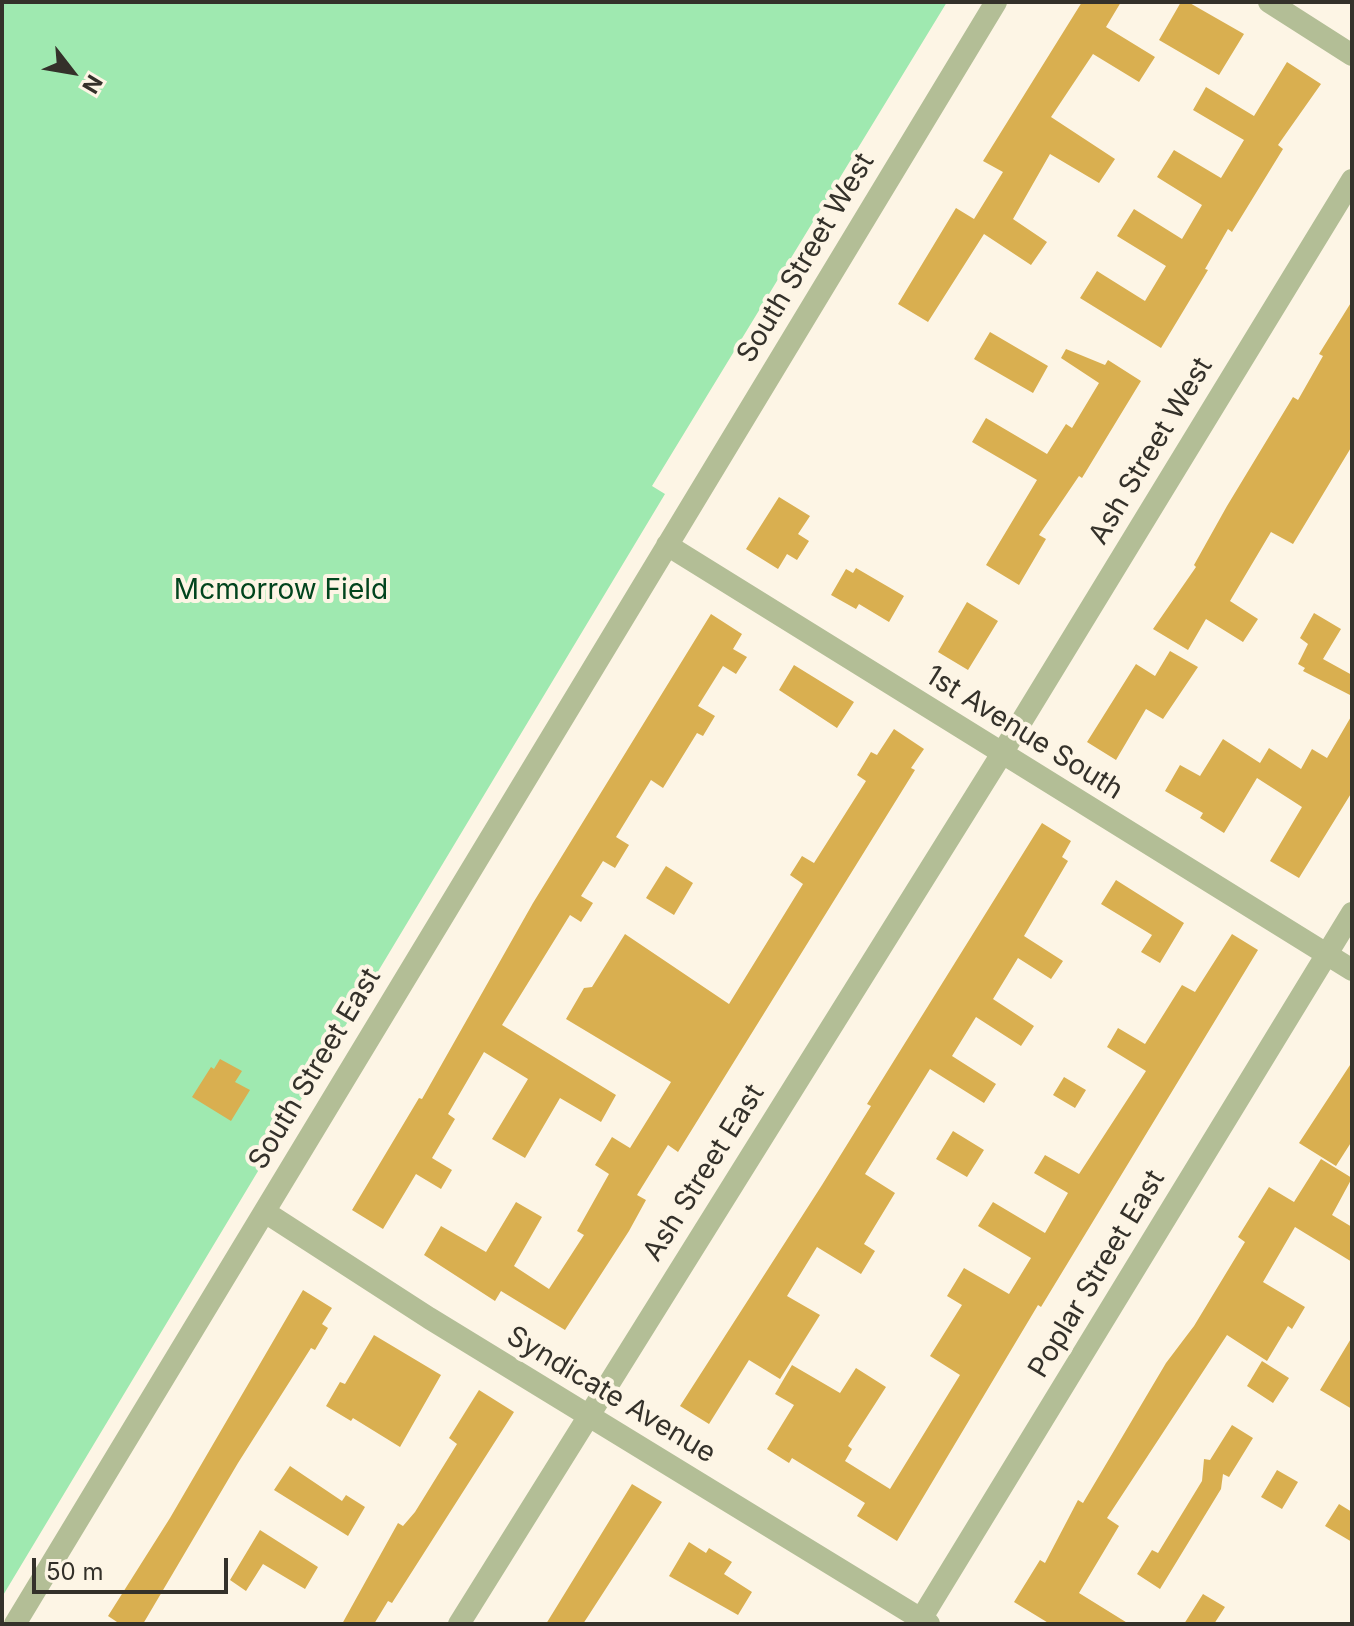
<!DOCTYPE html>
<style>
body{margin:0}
#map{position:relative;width:1354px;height:1626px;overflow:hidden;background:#fdf5e5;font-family:Inter,sans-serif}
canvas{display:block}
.frame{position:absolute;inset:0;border:4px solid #34312a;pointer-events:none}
.north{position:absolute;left:32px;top:32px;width:80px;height:80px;-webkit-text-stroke:6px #fdf5e5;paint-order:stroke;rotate:121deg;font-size:22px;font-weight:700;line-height:32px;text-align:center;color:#34312a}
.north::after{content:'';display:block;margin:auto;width:28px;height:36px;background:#34312a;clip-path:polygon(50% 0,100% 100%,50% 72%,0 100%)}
.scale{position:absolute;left:32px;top:1558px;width:196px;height:36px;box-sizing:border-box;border:4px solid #34312a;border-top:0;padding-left:10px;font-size:24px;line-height:28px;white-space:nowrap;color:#34312a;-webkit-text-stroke:6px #fdf5e5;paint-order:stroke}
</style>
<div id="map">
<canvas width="1354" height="1626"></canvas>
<div class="frame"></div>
<div class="north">N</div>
<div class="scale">50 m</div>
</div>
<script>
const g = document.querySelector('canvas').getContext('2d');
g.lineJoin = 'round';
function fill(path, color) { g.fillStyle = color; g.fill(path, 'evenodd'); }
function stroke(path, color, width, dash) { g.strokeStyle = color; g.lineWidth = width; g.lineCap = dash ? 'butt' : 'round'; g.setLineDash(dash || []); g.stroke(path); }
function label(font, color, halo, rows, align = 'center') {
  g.font = font + ' Inter,sans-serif'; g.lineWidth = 8; g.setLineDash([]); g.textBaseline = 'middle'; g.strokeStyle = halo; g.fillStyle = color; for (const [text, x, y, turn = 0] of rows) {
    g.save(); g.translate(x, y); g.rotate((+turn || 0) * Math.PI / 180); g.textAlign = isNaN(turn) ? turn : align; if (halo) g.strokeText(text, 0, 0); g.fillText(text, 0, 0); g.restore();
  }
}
const green = new Path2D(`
 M 2,2 L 947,2 L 652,486 L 665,494 L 2,1597 Z`);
const building = new Path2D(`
 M 1082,2 L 1121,2 L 1106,27 L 1155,57 L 1139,82 L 1093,54 L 1051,117 L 1115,159 L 1099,183 L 1050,154 L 1013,219 L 1047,242 L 1031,265 L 984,234 L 928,322 L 898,304 L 956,208 L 974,219 L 1003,172 L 983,161 Z
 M 1181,2 L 1188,2 L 1244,34 L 1219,75 L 1159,40 Z
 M 1287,62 L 1321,84 L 1278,145 L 1283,149 L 1232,232 L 1228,229 L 1205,269 L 1208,270 L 1161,348 L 1080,298 L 1097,271 L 1145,301 L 1166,266 L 1117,236 L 1134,209 L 1182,239 L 1202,205 L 1157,177 L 1174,150 L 1221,178 L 1244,140 L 1193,110 L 1206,87 L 1254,116 Z
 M 1352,301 L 1352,446 L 1293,544 L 1271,532 L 1230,601 L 1258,619 L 1243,642 L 1206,619 L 1188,650 L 1153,629 L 1196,567 L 1194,565 L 1227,506 L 1293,397 L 1298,400 L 1323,356 L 1319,354 Z
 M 990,332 L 1048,366 L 1033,393 L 974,359 Z
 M 1066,349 L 1105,365 L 1108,360 L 1141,381 L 1082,478 L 1079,476 L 1039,535 L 1046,539 L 1019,585 L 986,565 L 1037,480 L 972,442 L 986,418 L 1047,454 L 1066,424 L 1072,428 L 1099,383 L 1061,358 Z
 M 779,497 L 810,516 L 798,534 L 809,541 L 797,560 L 787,554 L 778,569 L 746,549 Z
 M 856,568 L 904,596 L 889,622 L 859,604 L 856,609 L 831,595 L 846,569 L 853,573 Z
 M 967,602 L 998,621 L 968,670 L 938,652 Z
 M 1314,613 L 1341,629 L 1323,659 L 1352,675 L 1352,696 L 1303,671 L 1305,668 L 1298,664 L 1308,644 L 1300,638 Z
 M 711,614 L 742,634 L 733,649 L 747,657 L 736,674 L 723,666 L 698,706 L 715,716 L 703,736 L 697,733 L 663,788 L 651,780 L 616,837 L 629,845 L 615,868 L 603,861 L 581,896 L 593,903 L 581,922 L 570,915 L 502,1025 L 616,1095 L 601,1122 L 560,1098 L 525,1158 L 492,1139 L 528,1079 L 484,1052 L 448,1114 L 455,1119 L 432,1158 L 452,1170 L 441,1189 L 416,1174 L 383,1229 L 352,1210 L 419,1098 L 422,1099 L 533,903 Z
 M 1170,651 L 1198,667 L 1163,719 L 1146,709 L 1116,760 L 1087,742 L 1136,664 L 1155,676 Z
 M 794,665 L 854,702 L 837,728 L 779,690 Z
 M 1352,715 L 1352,792 L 1299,878 L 1270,861 L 1302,807 L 1257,778 L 1224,833 L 1200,818 L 1203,813 L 1165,791 L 1180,765 L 1200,776 L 1223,739 L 1260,763 L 1269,748 L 1301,769 L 1312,749 L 1327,758 Z
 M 894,729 L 924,749 L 911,768 L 915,770 L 678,1152 L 668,1145 L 637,1195 L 646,1200 L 629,1231 L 565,1330 L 501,1291 L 495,1301 L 424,1255 L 441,1226 L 486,1252 L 516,1202 L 542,1217 L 514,1266 L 549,1289 L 584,1235 L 577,1231 L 609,1174 L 595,1165 L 612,1137 L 630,1148 L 671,1082 L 566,1019 L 584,988 L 592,987 L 625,934 L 729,1004 L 803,884 L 790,875 L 802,856 L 814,863 L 866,781 L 857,775 L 871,752 L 877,755 Z
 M 1042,823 L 1071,841 L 1062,857 L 1068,861 L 1024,936 L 1063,961 L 1051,979 L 1018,958 L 993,999 L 1034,1026 L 1021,1046 L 976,1017 L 952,1056 L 996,1084 L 984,1103 L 930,1069 L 865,1174 L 895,1193 L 864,1244 L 875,1251 L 861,1274 L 817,1247 L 787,1296 L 820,1315 L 780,1379 L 749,1360 L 709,1424 L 680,1406 L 822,1185 L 871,1106 L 867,1104 Z
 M 666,866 L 693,883 L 674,915 L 646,898 Z
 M 1116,880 L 1184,923 L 1160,963 L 1141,952 L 1152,935 L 1101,904 Z
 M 1232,934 L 1258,950 L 1041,1307 L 1038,1305 L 897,1541 L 857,1516 L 865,1503 L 792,1458 L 789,1463 L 767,1449 L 794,1405 L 775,1394 L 792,1365 L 840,1393 L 856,1368 L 886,1387 L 848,1446 L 852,1449 L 845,1461 L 890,1489 L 960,1375 L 930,1356 L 962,1305 L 947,1296 L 964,1268 L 1009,1294 L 1031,1258 L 978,1226 L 993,1202 L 1045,1233 L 1068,1193 L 1034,1173 L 1045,1155 L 1079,1174 L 1146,1071 L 1107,1047 L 1118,1028 L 1145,1044 L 1182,985 L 1195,992 Z
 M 220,1059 L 242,1071 L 235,1082 L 250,1090 L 231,1121 L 192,1097 L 211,1067 L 214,1069 Z
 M 1352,1062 L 1352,1141 L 1336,1166 L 1299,1143 Z
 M 1064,1077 L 1086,1090 L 1075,1108 L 1053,1095 Z
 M 953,1131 L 984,1150 L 967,1177 L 936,1159 Z
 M 1321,1159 L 1352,1178 L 1332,1215 L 1352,1227 L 1352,1262 L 1295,1227 L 1263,1282 L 1305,1307 L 1292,1329 L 1288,1326 L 1267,1361 L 1227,1335 L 1107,1518 L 1119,1526 L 1079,1593 L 1129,1624 L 1050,1624 L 1014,1602 L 1040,1560 L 1045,1563 L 1078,1500 L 1083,1503 L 1166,1363 L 1194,1326 L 1245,1242 L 1238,1237 L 1269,1187 L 1294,1202 Z
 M 303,1290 L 332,1308 L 322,1324 L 328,1328 L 315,1350 L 311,1348 L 238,1463 L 143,1624 L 120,1624 L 108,1616 L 170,1518 Z
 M 374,1335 L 441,1375 L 400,1447 L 353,1418 L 351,1421 L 326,1406 L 340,1382 L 345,1384 Z
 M 1352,1337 L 1352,1409 L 1320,1390 Z
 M 1262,1361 L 1289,1378 L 1273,1403 L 1247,1386 Z
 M 479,1390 L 514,1412 L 392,1603 L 388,1601 L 374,1624 L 342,1624 L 398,1523 L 403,1526 L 415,1512 L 457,1444 L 449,1438 Z
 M 1232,1425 L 1253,1438 L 1229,1477 L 1223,1474 L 1221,1489 L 1160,1589 L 1137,1574 L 1152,1550 L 1158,1553 L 1202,1481 L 1204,1459 L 1210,1460 Z
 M 290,1466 L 342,1501 L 346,1495 L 365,1507 L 348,1536 L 274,1490 Z
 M 1277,1470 L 1298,1482 L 1282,1509 L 1261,1497 Z
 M 632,1484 L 662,1502 L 583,1624 L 546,1624 Z
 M 1339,1504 L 1352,1512 L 1352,1542 L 1325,1526 Z
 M 260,1530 L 318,1567 L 305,1589 L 263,1564 L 246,1591 L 230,1580 Z
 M 689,1542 L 706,1553 L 709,1548 L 732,1562 L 724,1574 L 752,1592 L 738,1615 L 669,1576 Z
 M 1203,1594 L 1225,1607 L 1214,1624 L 1184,1624 Z`);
const street = new Path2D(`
 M 1269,2 L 1352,55
 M 667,545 L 1352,970
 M 265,1212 L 429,1318 L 929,1624
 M 15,1624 L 996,2
 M 459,1624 L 1001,755 L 1352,180
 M 918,1624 L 1352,913`);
const streetNames = [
 ["South Street West",806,258,-59],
 ["Ash Street West",1151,451,-59],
 ["1st Avenue South",1024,733,32],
 ["South Street East",315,1069,-59],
 ["Ash Street East",704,1173,-58],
 ["Poplar Street East",1097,1274,-59],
 ["Syndicate Avenue",611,1395,31]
];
const parkNames = [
 ["Mcmorrow Field",281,591]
];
fill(green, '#9fe9b0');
fill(building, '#d9af50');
stroke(street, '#b3be96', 22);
label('28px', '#34312a', '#fdf5e5', streetNames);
label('28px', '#01441d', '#fdf5e5', parkNames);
</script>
